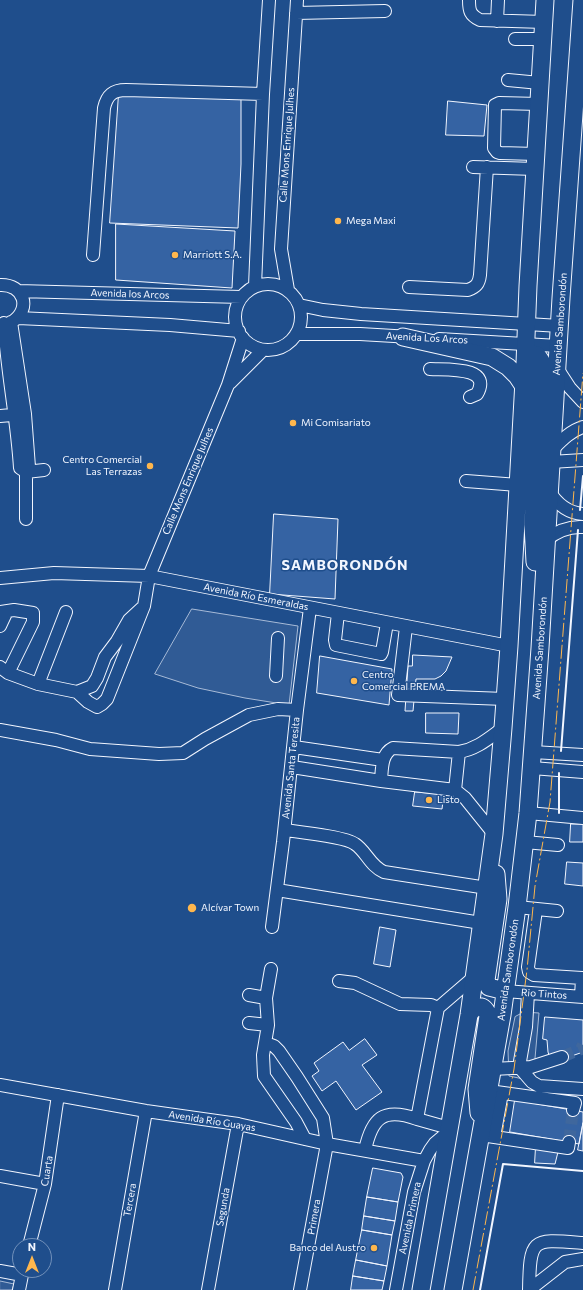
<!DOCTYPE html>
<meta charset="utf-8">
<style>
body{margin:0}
#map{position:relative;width:583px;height:1290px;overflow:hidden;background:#1f4e8c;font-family:Commissioner,sans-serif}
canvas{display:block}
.north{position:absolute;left:12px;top:1238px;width:40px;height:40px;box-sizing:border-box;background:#1f4e8c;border:1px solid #7391ba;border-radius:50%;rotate:0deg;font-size:11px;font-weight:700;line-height:16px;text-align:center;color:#f2f6ff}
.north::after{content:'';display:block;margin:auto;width:14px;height:18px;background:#ffb74d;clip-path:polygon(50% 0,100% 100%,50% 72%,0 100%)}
</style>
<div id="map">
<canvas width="583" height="1290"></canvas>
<div class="north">N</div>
</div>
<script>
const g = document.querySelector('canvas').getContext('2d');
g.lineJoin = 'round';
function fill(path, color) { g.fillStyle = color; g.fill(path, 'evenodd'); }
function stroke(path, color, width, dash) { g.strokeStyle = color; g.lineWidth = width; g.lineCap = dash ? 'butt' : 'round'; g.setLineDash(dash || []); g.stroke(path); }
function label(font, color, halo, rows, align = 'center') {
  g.font = font + ' Commissioner,sans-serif'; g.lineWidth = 3; g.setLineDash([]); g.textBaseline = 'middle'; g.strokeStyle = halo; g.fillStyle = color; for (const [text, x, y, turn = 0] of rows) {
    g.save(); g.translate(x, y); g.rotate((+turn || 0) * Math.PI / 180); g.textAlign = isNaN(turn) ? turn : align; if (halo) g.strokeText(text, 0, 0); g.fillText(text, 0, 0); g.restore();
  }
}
const built = new Path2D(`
 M 192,609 L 298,626 L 289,705 L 245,698 L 198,688 L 155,674 Z
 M 524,1012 L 539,1013 L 533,1081 L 509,1076 L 508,1051 L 515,1017 Z
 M 0,1281 L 14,1284 L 12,1290 L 0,1290 Z`);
const building = new Path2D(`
 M 119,93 L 241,97 L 241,164 L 238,228 L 110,223 Z
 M 448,101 L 487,105 L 484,136 L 446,135 Z
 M 116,224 L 235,231 L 232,288 L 116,280 Z
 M 274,514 L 338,519 L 335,599 L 270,594 Z
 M 413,655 L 452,657 L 446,671 L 441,676 L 435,679 L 416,679 L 413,711 L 405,711 L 408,666 L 412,666 Z
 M 320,656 L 392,669 L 389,705 L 317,693 Z
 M 426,713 L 459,713 L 458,734 L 426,733 Z
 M 415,792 L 444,794 L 442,809 L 413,806 Z
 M 571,824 L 583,824 L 583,842 L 570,842 Z
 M 567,862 L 583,863 L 583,886 L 565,884 Z
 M 380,927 L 396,930 L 390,967 L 374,964 Z
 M 545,1017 L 583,1020 L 583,1052 L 566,1058 L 550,1058 L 548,1052 L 547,1040 L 543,1039 Z
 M 365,1039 L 377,1055 L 362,1065 L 382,1092 L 356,1110 L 336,1081 L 322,1091 L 312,1076 L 319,1071 L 314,1063 L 343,1042 L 349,1050 Z
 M 515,1100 L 583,1112 L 583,1123 L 579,1144 L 510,1132 Z
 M 583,1123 L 583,1151 L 578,1150 Z
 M 536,1146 L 559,1148 L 555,1164 L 535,1163 Z
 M 373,1168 L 401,1173 L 403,1177 L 398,1202 L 367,1197 Z
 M 367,1197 L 398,1202 L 395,1221 L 364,1216 Z
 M 364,1216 L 395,1221 L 392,1235 L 362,1230 Z
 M 362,1230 L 392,1235 L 387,1266 L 356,1260 Z
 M 356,1260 L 387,1266 L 384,1281 L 353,1276 Z
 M 353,1276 L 384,1281 L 382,1290 L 351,1290 Z`);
const minorTunnel = new Path2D(`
 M 562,1057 L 581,1049 L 583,1045
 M 569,1142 L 573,1110`);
const minor = new Path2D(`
 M 469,0 C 469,11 470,15 480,20 L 544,22
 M 296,13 L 385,11
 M 497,21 L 498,0
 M 515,39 L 542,39
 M 508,80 L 540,83
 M 536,154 L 500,153 L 497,152 L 494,148 L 495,105 L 499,103 L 539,104
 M 473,167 L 535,169
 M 93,255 L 104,108 C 107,95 113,90 126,90 L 263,94
 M235 317a33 33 0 1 1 66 0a33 33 0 1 1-66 0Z
 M 0,285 C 24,284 32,309 12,322
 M 255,286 L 263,94 L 269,0
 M 409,287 L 468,290 C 476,287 479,284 480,275 L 487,167
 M 288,290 L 281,249 L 297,0
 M 18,291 L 241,297
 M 299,305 L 323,310 L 361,314 L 560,326
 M 18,318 L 170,325 L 239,331
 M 11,322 L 25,414 L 29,467 L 26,472 L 26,519
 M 4,323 C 7,372 17,419 20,468 L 26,472 L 44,470
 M 296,334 L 360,334 L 411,337
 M 439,339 L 558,346
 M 557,368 L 570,388 L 583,402
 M 430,369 C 446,370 493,366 477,394 L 470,397
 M 230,383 L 263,350
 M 0,416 L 23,414
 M 552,450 C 561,441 570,431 583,427
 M 551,462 L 583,460
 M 466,481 L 518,485
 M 549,491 C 557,504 568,513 583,514
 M 546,540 C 557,531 569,526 583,527
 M 0,578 L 54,573 L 149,576 L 509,646
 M 0,612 L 14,610 L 33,613 L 33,622 L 8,673
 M 338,613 L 335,640 L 336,645 L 381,654 L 382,652 L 387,623
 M 0,626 L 7,611
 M 406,627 L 398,695 L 505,699
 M 0,667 L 8,673 L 38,684 L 77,692 L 88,702 L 97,707 L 102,704 L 107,699 L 144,606 L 149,576 L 228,385 L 243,338
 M 276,676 L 278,638
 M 38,684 L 66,612
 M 77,692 L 92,686 L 97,678 L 105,657 L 117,641 L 129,620 L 142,608
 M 0,730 L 56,740 L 90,749 L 159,754 L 183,753 L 205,739 L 249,715 L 278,709 L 297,710
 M 294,747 L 383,760
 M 533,752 L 583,755
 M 292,767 L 381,781
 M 532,768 L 583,772
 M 455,790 L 459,752
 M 528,813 L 583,818
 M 285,830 C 299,832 346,837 355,844 C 366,851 370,866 384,872 L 487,888
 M 494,834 L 465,798 L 455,790 L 381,781 C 382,769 381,754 393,748 L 459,752 C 477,749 489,738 503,728
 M 525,842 L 558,845
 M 277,890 L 481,923
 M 517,907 L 557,911
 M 536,910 L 528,967 L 529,972 L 534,975 L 582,978 L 581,997
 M 272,927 L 283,842 L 297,710 L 310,608
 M 271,969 L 266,998 L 268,1025 L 263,1055 L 264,1076 L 296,1122 L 305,1139
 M 339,981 L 355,983 L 400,1004 L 431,1005 L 438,1008
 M 505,991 L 583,997
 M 528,993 L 526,1027 L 519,1067 L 532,1082 L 539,1086 L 583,1089
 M 249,995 L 266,998
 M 249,1023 L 268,1025
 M 266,1043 L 274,1046 L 279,1051 L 297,1077 L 323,1118 L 327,1144 L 300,1290
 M 493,1069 L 531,1067 L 562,1057
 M 0,1085 L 146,1111 L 238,1124 L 327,1144 L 424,1161
 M 489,1091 L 575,1103 L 573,1110
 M 449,1128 L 417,1119 L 438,1008 L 474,977
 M 481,1135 L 568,1148 L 569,1142
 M 494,1137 L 502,1093
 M 365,1150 C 372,1118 383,1107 417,1119
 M 0,1176 L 45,1184
 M 29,1246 L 45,1184 L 58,1095
 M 0,1271 L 22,1275
 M 19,1290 L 23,1270
 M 115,1290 L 146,1111
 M 208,1290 L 238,1124
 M 396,1290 L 414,1192 L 424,1161 L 430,1150 L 435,1143 L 448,1132
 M 529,1290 C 530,1237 532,1239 583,1243
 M 529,1290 L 565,1262 L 583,1259`);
const highway = new Path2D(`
 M 403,337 L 492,357 L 508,367 L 517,376 L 523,385
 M 525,363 L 526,358 L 531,354 L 537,355 L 541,361 L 533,525 L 535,562
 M 496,874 L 498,899 L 486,980 L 489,987 L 505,991
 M 469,1015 C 474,1005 485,1003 488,1016 L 477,1089 L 479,1113
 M 421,1290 L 469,1015 L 494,834 L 503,728 L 509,646 L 525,363 L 528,286 L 545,0
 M 453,1290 L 502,1015 L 517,907 L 528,813 L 540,648 L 561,298 L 582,0`);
const wall = new Path2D(`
 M 580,510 L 583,476
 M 561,751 L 578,530
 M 559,773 L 559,813
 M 480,1290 L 503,1164 L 583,1171`);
const power = new Path2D(`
 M 473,1290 L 514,1069 L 527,970 L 535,886 L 550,802 L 583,373`);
const markers = [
 [338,221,4,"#ffb74d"],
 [175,255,4,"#ffb74d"],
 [293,423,4,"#ffb74d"],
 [150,466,4,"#ffb74d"],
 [354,681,4,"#ffb74d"],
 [429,800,4,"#ffb74d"],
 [192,908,5,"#ffb74d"],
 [374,1248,4,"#ffb74d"]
];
const streetNames = [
 ["Calle Mons Enrique Julhes",287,145,-86],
 ["Avenida los Arcos",130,294,2],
 ["Avenida Samborondón",560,324,-86],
 ["Avenida Los Arcos",427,338,3],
 ["Calle Mons Enrique Julhes",188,481,-67],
 ["Avenida Río Esmeraldas",256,597,11],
 ["Avenida Samborondón",540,648,-86],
 ["Avenida Santa Teresita",291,768,-84],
 ["Avenida Samborondón",508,970,-82],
 ["Rio Tintos",544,994,4],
 ["Avenida Río Guayas",212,1121,9],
 ["Cuarta",47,1171,-81],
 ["Tercera",130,1200,-80],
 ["Segunda",223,1207,-80],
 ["Primera",314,1217,-80],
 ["Avenida Primera",410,1218,-78]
];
const poiNames = [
 ["Mega Maxi",346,221],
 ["Marriott S.A.",183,255],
 ["Mi Comisariato",301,423],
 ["Centro Comercial",142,460,"right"],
 ["Las Terrazas",142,472,"right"],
 ["Centro",362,675],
 ["Comercial PREMA",362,687],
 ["Listo",437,800],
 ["Alcívar Town",201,908],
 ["Banco del Austro",366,1248,"right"]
];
const districtNames = [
 ["SAMBORONDÓN",345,565]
];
fill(built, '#305b95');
stroke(built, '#a8bbd7', 1);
fill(building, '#3563a3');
stroke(building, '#f2f6ff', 1);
stroke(minorTunnel, '#3f679d', 12, [12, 6]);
stroke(minor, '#f2f6ff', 14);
stroke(highway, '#f2f6ff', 19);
stroke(minor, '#1f4e8c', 12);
stroke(highway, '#1f4e8c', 17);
stroke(wall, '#f2f6ff', 2);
stroke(power, '#ffb74d', 1, [14, 3, 2, 3]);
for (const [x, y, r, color] of markers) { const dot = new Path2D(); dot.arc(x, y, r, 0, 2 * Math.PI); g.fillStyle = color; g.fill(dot); stroke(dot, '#1f4e8c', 1.5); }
label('10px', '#f2f6ff', '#1f4e8c', streetNames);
label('10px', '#f2f6ff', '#1f4e8c', poiNames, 'left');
g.letterSpacing = '1px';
label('bold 14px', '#f2f6ff', '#1f4e8c', districtNames);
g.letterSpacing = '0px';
</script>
